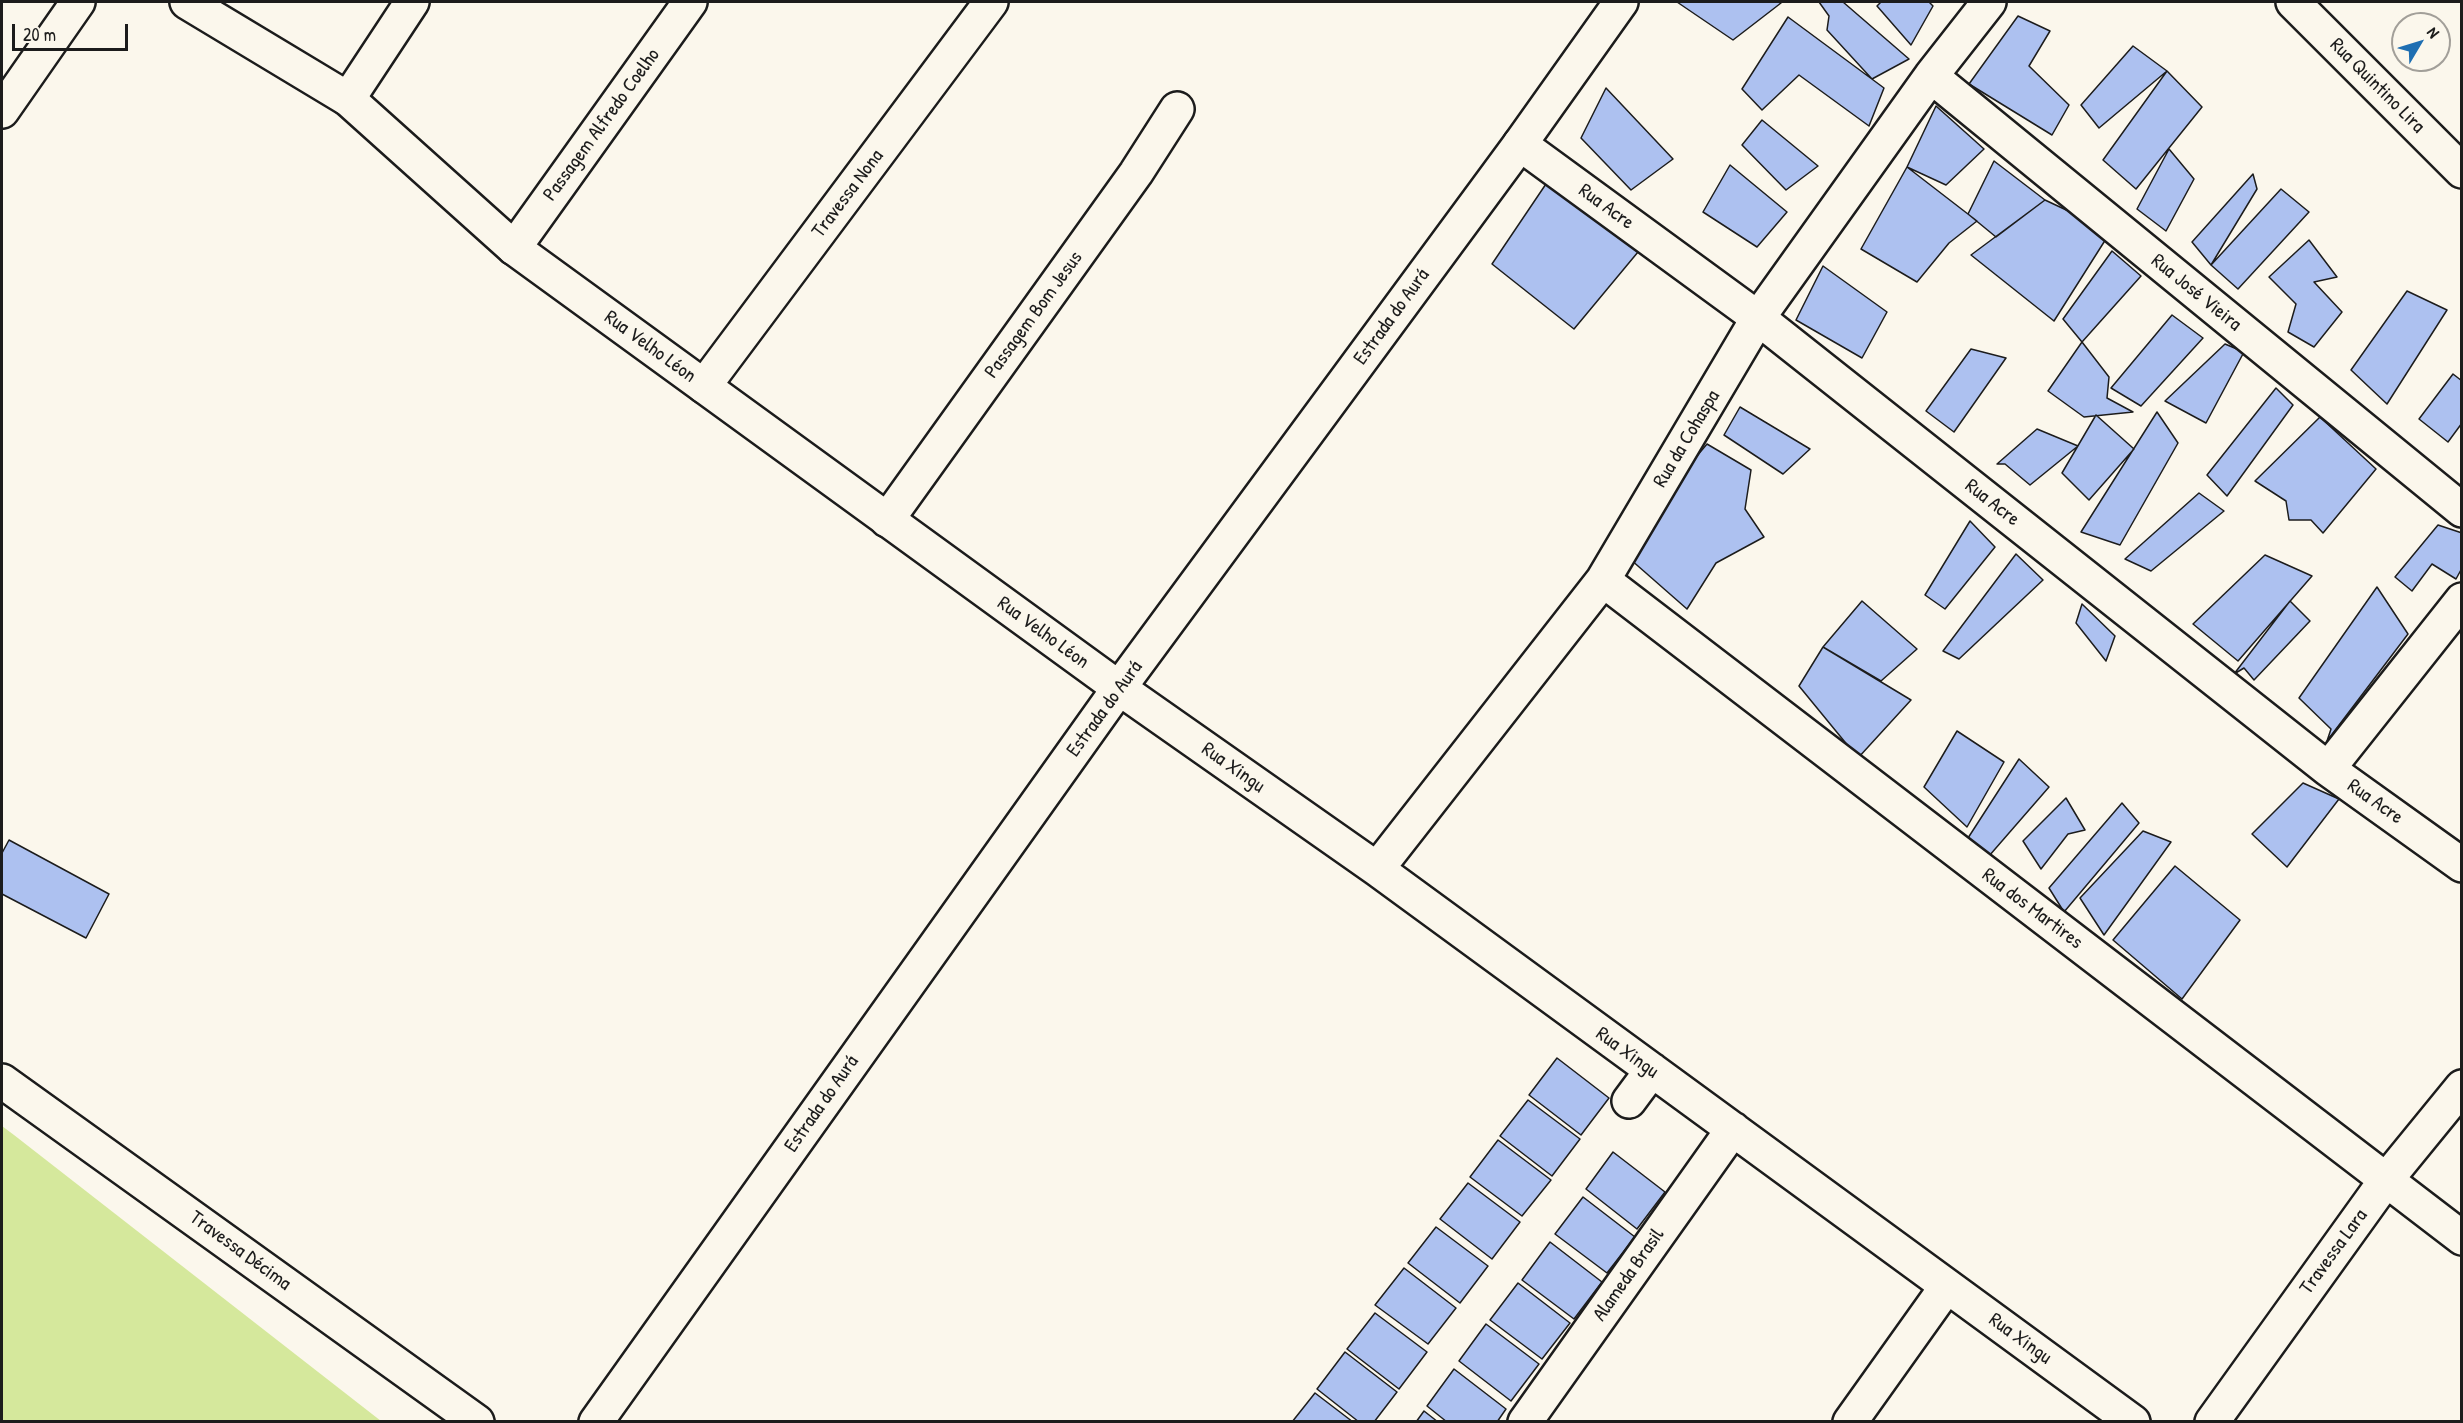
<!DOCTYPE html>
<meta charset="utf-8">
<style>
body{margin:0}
#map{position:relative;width:2463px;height:1423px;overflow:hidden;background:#fbf7ec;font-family:"Patrick Hand",sans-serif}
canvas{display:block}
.frame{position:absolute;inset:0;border:3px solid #1c1c1c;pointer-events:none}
.north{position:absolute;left:2391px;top:12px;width:60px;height:60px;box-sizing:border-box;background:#fbf7ec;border:2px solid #a29f99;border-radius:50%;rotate:52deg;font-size:16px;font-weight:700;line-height:24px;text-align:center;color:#1c1c1c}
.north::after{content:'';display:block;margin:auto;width:21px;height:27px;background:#1f6fb2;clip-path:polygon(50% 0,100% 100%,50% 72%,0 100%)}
.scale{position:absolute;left:12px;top:24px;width:116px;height:27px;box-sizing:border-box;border:3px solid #1c1c1c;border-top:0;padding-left:8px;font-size:18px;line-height:21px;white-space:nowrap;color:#1c1c1c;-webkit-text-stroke:4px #fbf7ec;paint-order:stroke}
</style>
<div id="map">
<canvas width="2463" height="1423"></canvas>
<div class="frame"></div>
<div class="north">N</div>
<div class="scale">20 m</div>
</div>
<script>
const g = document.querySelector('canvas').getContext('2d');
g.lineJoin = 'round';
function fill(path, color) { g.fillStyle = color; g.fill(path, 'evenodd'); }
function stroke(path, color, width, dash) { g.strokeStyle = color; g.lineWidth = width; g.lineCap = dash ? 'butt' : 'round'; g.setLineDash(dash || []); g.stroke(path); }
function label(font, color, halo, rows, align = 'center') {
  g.font = font + ' "Patrick Hand",sans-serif'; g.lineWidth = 4.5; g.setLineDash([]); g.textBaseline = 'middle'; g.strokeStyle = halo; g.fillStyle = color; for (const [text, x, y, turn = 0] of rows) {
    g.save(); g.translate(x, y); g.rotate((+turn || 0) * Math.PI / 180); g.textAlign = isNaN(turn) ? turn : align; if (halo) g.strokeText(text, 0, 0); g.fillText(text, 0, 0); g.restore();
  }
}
const green = new Path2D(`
 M 2,1126 L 14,1135 L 381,1421 L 2,1421 Z`);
const building = new Path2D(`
 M 1677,2 L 1778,2 L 1781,3 L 1733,40 Z
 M 1819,2 L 1843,2 L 1909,59 L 1872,79 L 1827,30 L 1829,16 Z
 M 1881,2 L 1929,2 L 1933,6 L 1911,45 L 1877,6 Z
 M 2018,16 L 2050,31 L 2029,66 L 2069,105 L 2052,135 L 1969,84 Z
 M 1788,17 L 1884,88 L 1869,126 L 1799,75 L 1762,110 L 1742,89 Z
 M 2133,46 L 2167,71 L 2099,128 L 2081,105 Z
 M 2167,71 L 2202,107 L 2136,189 L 2103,160 Z
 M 1606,88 L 1673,159 L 1631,190 L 1581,138 Z
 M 1936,106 L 1984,149 L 1946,185 L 1907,167 Z
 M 1762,120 L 1818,166 L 1786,190 L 1742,145 Z
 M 2169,149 L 2194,179 L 2166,231 L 2137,209 Z
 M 1994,161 L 2045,200 L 1996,237 L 1968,214 Z
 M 1730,165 L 1787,212 L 1757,247 L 1703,212 Z
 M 1907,167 L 1977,221 L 1949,243 L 1917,282 L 1861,249 Z
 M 2253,174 L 2257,189 L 2211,265 L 2192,242 Z
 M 1550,178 L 1638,252 L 1574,329 L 1492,264 Z
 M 2281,189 L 2309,212 L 2238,289 L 2211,265 Z
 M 2045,200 L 2111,231 L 2054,321 L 1971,255 Z
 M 2309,240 L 2337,277 L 2314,282 L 2342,312 L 2314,347 L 2288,332 L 2296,304 L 2269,277 Z
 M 2112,251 L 2141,276 L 2082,342 L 2063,319 Z
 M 1823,266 L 1887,312 L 1862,358 L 1796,320 Z
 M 2407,291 L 2447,310 L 2387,404 L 2351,370 Z
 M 2172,315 L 2203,338 L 2141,406 L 2111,388 Z
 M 2082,342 L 2109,377 L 2107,398 L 2133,412 L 2084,417 L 2048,391 Z
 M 2225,344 L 2244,352 L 2206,423 L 2165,401 Z
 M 1971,349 L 2006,358 L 1954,432 L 1926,411 Z
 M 2453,374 L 2462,381 L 2462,423 L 2448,442 L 2419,419 Z
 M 2276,388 L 2293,405 L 2227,496 L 2207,475 Z
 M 1740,407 L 1810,449 L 1783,474 L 1724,435 Z
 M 2157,412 L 2178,443 L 2120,545 L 2081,532 Z
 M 2096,415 L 2134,449 L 2089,500 L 2062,473 Z
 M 2320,417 L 2376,469 L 2323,533 L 2311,520 L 2289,520 L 2286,501 L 2255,481 Z
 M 2037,429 L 2078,446 L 2030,485 L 2005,464 L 1997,464 Z
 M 1707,444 L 1751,470 L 1745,509 L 1764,537 L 1716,563 L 1687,609 L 1622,552 L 1648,514 Z
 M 2199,493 L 2224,511 L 2151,571 L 2125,559 Z
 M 1970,521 L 1995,547 L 1945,609 L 1925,595 Z
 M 2438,525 L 2462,533 L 2462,568 L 2456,579 L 2432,564 L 2412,591 L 2395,577 Z
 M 2016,554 L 2043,580 L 1959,659 L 1943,651 Z
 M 2265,555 L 2312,576 L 2238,661 L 2193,624 Z
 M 2377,587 L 2408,634 L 2327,741 L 2331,729 L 2299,698 Z
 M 1862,601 L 1917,649 L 1881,681 L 1823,647 Z
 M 2290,601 L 2310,621 L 2254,680 L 2244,668 L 2234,674 Z
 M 2082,604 L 2115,636 L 2106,661 L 2076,623 Z
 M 1823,647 L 1911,700 L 1858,758 L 1799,686 Z
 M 1957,731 L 2004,762 L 1967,827 L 1924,787 Z
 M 2019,759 L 2049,787 L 1989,856 L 1968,838 Z
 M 2303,783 L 2339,799 L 2287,867 L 2252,834 Z
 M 2066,798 L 2085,830 L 2068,834 L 2041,869 L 2023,841 Z
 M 2122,803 L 2139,823 L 2064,912 L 2049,888 Z
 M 2143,831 L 2171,842 L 2104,935 L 2080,898 Z
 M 9,840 L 109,894 L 86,938 L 2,894 L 2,853 Z
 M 2175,866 L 2240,920 L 2182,999 L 2113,940 Z
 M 1557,1058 L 1609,1098 L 1581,1135 L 1529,1095 Z
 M 1528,1100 L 1580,1139 L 1552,1176 L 1500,1136 Z
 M 1498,1140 L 1551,1180 L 1522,1216 L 1470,1177 Z
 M 1613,1152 L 1665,1192 L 1637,1229 L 1586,1189 Z
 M 1468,1183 L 1520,1222 L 1492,1259 L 1440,1219 Z
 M 1583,1197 L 1635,1237 L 1607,1273 L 1555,1234 Z
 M 1436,1227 L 1488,1266 L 1460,1303 L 1408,1263 Z
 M 1550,1242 L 1602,1282 L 1574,1319 L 1522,1280 Z
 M 1404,1268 L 1456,1308 L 1428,1344 L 1375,1305 Z
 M 1518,1283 L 1570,1323 L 1542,1359 L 1490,1320 Z
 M 1375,1313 L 1427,1352 L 1399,1389 L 1347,1349 Z
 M 1486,1324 L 1539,1364 L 1511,1401 L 1459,1361 Z
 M 1345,1352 L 1397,1392 L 1374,1422 L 1359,1422 L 1317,1389 Z
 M 1454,1369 L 1506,1409 L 1497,1422 L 1447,1422 L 1427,1406 Z
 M 1315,1393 L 1353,1422 L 1292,1422 Z
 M 1424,1411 L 1438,1422 L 1416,1422 Z`);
const street = new Path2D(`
 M 2293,2 L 2462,171
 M 1931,76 L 2462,510
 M 348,99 L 412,2
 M 2,111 L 78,2
 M 1520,144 L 1758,318 L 2328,769 L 2462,865
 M 514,248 L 690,2
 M 704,386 L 991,2
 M 887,520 L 1136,173 L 1177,109
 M 1603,580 L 2462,1238
 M 1119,688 L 1377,869 L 2133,1422
 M 2328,769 L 2462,600
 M 1377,869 L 1603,580 L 1758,318 L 1931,76 L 1989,2
 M 2,1081 L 477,1422
 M 1629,1101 L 1652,1070
 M 1525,1422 L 1733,1129
 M 1850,1422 L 1947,1286
 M 2212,1422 L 2386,1180 L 2462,1087`);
const secondary = new Path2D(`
 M 187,2 L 348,99 L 514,248 L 1119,688
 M 596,1422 L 1119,688 L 1520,144 L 1621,2`);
const streetNames = [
 ["Rua Quintino Lira",2377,86,45],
 ["Passagem Alfredo Coelho",602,125,-54],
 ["Travessa Nona",848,194,-53],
 ["Rua Acre",1606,207,36],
 ["Rua José Vieira",2196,293,39],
 ["Passagem Bom Jesus",1034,315,-54],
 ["Estrada do Aurá",1392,317,-54],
 ["Rua Velho Léon",650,347,36],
 ["Rua da Cohaspa",1687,439,-59],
 ["Rua Acre",1992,503,38],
 ["Rua Velho Léon",1043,633,36],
 ["Estrada do Aurá",1105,709,-54],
 ["Rua Xingu",1233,768,35],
 ["Rua Acre",2375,802,35],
 ["Rua dos Martires",2032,909,37],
 ["Rua Xingu",1627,1053,36],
 ["Estrada do Aurá",822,1104,-55],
 ["Travessa Décima",240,1251,36],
 ["Travessa Lara",2334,1252,-54],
 ["Alameda Brasil",1629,1275,-55],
 ["Rua Xingu",2020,1339,36]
];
fill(green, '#d5e89c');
fill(building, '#adc1f0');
stroke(building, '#1c1c1c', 1.5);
stroke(street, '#1c1c1c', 38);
stroke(secondary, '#1c1c1c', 38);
stroke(street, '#fbf7ec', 33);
stroke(secondary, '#fbf7ec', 33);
label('20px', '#1c1c1c', '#fbf7ec', streetNames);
</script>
